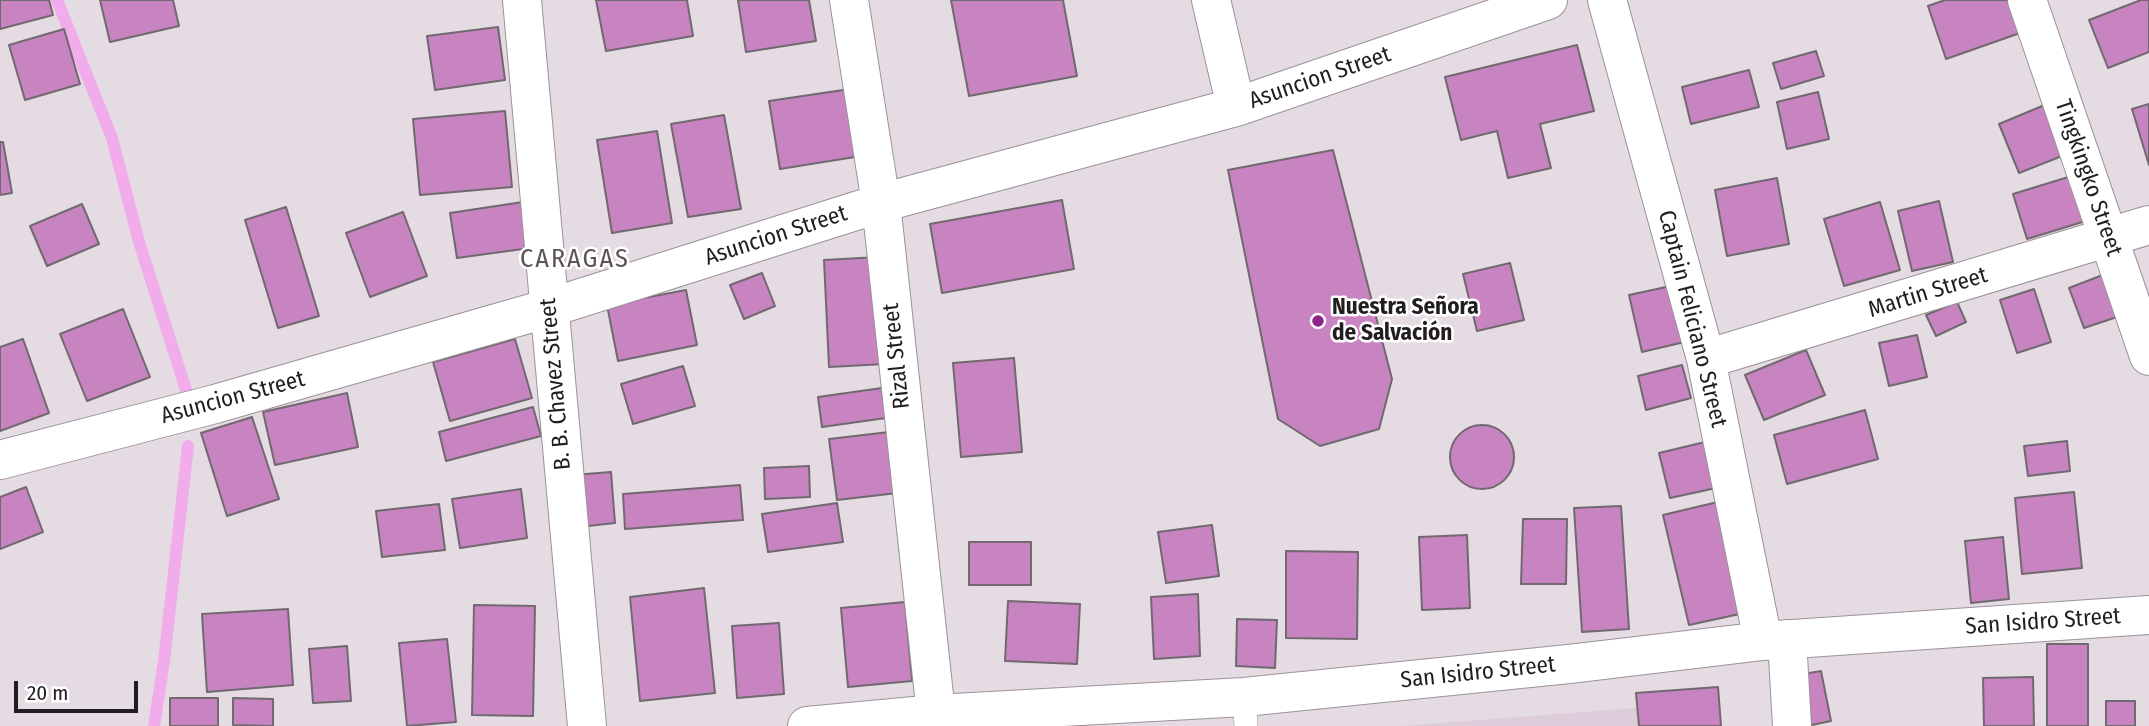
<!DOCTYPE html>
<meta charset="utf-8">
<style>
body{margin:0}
#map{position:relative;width:2149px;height:726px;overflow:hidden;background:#e4dbe3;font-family:"Fira Sans Condensed",sans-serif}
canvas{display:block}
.scale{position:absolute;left:14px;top:681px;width:124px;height:32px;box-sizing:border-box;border:4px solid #211d20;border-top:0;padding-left:9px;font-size:21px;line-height:24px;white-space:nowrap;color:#211d20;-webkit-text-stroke:5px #fff;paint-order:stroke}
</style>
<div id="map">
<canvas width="2149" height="726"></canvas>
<div class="scale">20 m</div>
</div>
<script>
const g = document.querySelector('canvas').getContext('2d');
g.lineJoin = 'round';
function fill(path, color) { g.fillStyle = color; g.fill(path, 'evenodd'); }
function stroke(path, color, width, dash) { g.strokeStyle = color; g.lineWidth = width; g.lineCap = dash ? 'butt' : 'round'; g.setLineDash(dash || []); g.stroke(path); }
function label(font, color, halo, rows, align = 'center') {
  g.font = font + ' "Fira Sans Condensed",sans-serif'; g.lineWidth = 5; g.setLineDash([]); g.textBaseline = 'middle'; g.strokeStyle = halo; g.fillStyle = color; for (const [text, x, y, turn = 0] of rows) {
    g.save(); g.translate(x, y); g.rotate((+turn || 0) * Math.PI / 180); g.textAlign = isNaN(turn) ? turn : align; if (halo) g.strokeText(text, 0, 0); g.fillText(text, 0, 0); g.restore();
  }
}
const built = new Path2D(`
 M 1649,707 L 1650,726 L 1401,726 Z`);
const stream = new Path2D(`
 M 57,0 L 112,138 L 139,242 L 187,393
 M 154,726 L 164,661 L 188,446`);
const building = new Path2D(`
 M 0,0 L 49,0 L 53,15 L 0,29 Z
 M 100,0 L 173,0 L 179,26 L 110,42 Z
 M 596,0 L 687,0 L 693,36 L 606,51 Z
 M 738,0 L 809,0 L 816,41 L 746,52 Z
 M 951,0 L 1063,0 L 1077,76 L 969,96 Z
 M 1945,0 L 2008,0 L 2020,33 L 1946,59 L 1928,6 Z
 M 2141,0 L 2149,0 L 2149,52 L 2108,68 L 2089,20 Z
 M 498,27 L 505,80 L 435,90 L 427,36 Z
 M 64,29 L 80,84 L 25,100 L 9,45 Z
 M 1577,45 L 1594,111 L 1540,124 L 1551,168 L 1508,178 L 1497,131 L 1461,140 L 1445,77 Z
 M 1816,51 L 1824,76 L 1781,89 L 1773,63 Z
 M 1749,70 L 1759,107 L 1691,124 L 1682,87 Z
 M 850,89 L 861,156 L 780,169 L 769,101 Z
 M 1818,92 L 1829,139 L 1787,149 L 1777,102 Z
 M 2047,104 L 2067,154 L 2019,173 L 1999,124 Z
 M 2149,104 L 2149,165 L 2132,109 Z
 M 505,111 L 512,187 L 420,195 L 413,119 Z
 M 724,115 L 741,209 L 688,217 L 671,124 Z
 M 657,131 L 672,223 L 612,233 L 597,140 Z
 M 0,142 L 3,142 L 12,193 L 0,195 Z
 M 1333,150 L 1392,379 L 1379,429 L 1320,446 L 1278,419 L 1228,170 Z
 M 2075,175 L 2089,220 L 2027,239 L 2013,194 Z
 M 1777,178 L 1789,244 L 1727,256 L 1715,190 Z
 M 1062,200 L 1074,269 L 942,293 L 930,224 Z
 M 1939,201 L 1953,262 L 1912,271 L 1898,211 Z
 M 523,202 L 530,248 L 457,258 L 450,213 Z
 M 1880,202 L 1900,270 L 1844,286 L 1824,219 Z
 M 82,204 L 99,244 L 47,266 L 30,226 Z
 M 286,207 L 319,316 L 278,328 L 245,220 Z
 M 403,212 L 427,276 L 370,297 L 346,233 Z
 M 879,257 L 885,364 L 829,367 L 824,260 Z
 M 1510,263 L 1524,320 L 1477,331 L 1463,274 Z
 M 2113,271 L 2129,313 L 2084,328 L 2069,288 Z
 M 762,273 L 775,306 L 744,319 L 730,285 Z
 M 1680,284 L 1693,340 L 1642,352 L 1629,295 Z
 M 2034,289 L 2051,342 L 2017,353 L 2000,300 Z
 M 686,290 L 697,345 L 618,361 L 607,305 Z
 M 1957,302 L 1966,322 L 1936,336 L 1926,315 Z
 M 123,309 L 150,377 L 87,401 L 60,334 Z
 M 1917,335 L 1927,377 L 1889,386 L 1879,343 Z
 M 23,339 L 49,413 L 0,431 L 0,347 Z
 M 515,339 L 532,398 L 450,421 L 433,362 Z
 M 1806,350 L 1825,395 L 1764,420 L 1745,375 Z
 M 1014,358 L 1022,452 L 961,457 L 953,363 Z
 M 1682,365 L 1691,398 L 1646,410 L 1638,376 Z
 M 683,366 L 695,406 L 633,424 L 621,384 Z
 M 882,388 L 886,418 L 822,427 L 818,397 Z
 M 347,393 L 358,447 L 275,465 L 263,412 Z
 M 533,407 L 541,436 L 446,461 L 439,432 Z
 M 1865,410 L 1878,459 L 1787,484 L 1774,435 Z
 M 252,417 L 279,499 L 227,516 L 201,433 Z
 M1450 457a32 32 0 1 1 64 0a32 32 0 1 1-64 0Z
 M 898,431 L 906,492 L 837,500 L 829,439 Z
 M 2067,441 L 2070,471 L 2028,476 L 2024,446 Z
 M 1705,442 L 1716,488 L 1670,498 L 1659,453 Z
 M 809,466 L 810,497 L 765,499 L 764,468 Z
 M 611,472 L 615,523 L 579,527 L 573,475 Z
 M 740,485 L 743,520 L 625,529 L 623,494 Z
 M 26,487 L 43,532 L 0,549 L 0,497 Z
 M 521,489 L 527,538 L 460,548 L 452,499 Z
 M 2074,492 L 2082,568 L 2022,574 L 2015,498 Z
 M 1722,501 L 1749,612 L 1689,625 L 1663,515 Z
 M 837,503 L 843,542 L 768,552 L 762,514 Z
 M 439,504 L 445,550 L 382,557 L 376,511 Z
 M 1621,506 L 1629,629 L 1582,632 L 1574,508 Z
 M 1523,519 L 1567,519 L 1566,584 L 1521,584 Z
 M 1212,525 L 1219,576 L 1166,583 L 1158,532 Z
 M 1467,535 L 1470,608 L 1422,610 L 1419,537 Z
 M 2003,537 L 2009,599 L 1971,603 L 1965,541 Z
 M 969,542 L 1031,542 L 1031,585 L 969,585 Z
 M 1286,551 L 1358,552 L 1357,639 L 1286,638 Z
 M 704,588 L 715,693 L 640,701 L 630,597 Z
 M 1198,594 L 1200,656 L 1154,659 L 1151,597 Z
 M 1008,601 L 1080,604 L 1077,664 L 1005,661 Z
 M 905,602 L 912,681 L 848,687 L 841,608 Z
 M 474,605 L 535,606 L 533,716 L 472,715 Z
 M 288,609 L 293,685 L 207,692 L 202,614 Z
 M 1237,619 L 1277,620 L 1275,668 L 1236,666 Z
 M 779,623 L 784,694 L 737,698 L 732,626 Z
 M 447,639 L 456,722 L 407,726 L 399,643 Z
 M 2047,644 L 2088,644 L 2088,726 L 2047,726 Z
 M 347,646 L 351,701 L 313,703 L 309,649 Z
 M 1821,671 L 1831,721 L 1807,726 L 1792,676 Z
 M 2033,677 L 2034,726 L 1984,726 L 1983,678 Z
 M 1718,687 L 1721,726 L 1639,726 L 1636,693 Z
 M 170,698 L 218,698 L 218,726 L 170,726 Z
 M 233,698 L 273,699 L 273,726 L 233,725 Z
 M 2106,701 L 2135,701 L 2135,726 L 2106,726 Z`);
const service = new Path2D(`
 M 1244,697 L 1246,726`);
const minor = new Path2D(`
 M 522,0 L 587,726
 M 849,0 L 881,203 L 936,714
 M 1211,0 L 1236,107
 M 1607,0 L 1706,359 L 1763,641
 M 2027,0 L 2149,356
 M 1706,359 L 2149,225
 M 0,460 L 215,404 L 549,308 L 881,203 L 1236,107 L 1548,0
 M 1787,639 L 1792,726
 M 807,726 L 936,714 L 1244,697 L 1569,664 L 1763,641 L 2149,615`);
const markers = [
 [1318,321,7,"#8e2489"]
];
const streetNames = [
 ["Asuncion Street",1320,78,-19],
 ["Tingkingko Street",2088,178,71],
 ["Asuncion Street",776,236,-18],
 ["Martin Street",1928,293,-17],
 ["Captain Feliciano Street",1692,319,76],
 ["Rizal Street",897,356,-96],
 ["B. B. Chavez Street",556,384,-95],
 ["Asuncion Street",233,398,-15],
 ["San Isidro Street",2043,622,-4],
 ["San Isidro Street",1478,673,-6]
];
const poiNames = [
 ["Nuestra Señora",1332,308],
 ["de Salvación",1332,334]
];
const quarterNames = [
 ["CARAGAS",575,260]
];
fill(built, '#ddcdda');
stroke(stream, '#f2abeb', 12);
fill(building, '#c883c1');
stroke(building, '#716970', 2);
stroke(service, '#9b929a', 24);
stroke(minor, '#9b929a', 40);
stroke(service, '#fff', 23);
stroke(minor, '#fff', 38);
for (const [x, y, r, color] of markers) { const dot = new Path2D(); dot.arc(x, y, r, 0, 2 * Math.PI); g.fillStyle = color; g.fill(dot); stroke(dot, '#fff', 2.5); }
label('23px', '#211d20', '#fff', streetNames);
label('bold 23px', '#211d20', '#fff', poiNames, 'left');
g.letterSpacing = '2px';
label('26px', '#5c545b', '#fff', quarterNames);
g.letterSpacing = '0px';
</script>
